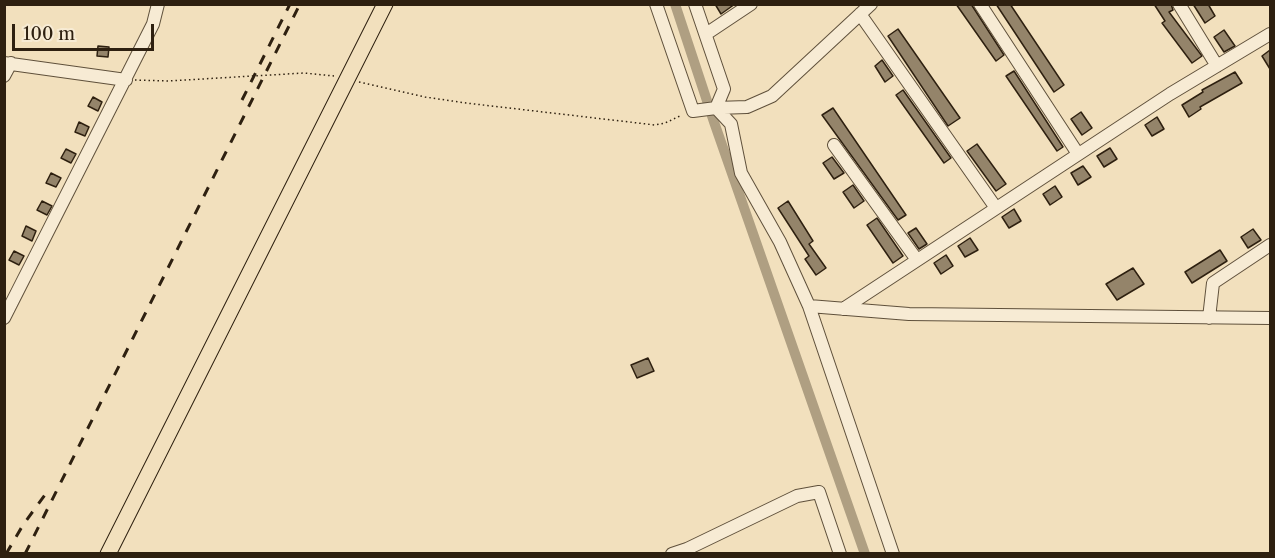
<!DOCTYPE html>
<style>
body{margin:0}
#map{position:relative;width:1275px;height:558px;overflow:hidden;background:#f2e0bd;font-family:"Libre Caslon Text",serif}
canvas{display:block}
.frame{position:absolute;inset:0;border:6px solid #2e2010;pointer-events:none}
.scale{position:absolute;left:12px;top:24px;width:142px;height:27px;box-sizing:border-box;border:3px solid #2e2010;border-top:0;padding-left:8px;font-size:18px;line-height:21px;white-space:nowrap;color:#2e2010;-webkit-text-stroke:4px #f7ebd4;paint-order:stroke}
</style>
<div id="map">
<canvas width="1275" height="558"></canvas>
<div class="frame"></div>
<div class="scale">100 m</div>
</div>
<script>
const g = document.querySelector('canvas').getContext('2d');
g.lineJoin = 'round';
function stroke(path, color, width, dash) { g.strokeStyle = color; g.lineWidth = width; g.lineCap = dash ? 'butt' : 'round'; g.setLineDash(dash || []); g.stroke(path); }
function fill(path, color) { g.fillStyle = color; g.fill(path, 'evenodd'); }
const canal = new Path2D(`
 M 675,4 L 714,122 L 865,554`);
const building = new Path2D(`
 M 715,4 L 735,4 L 721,14 Z
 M 956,4 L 971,4 L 1004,55 L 996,61 Z
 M 996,4 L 1010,4 L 1064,85 L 1054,92 Z
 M 1154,4 L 1171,4 L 1173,10 L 1169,12 L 1202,56 L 1192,63 L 1162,23 L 1165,21 Z
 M 1193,4 L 1208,4 L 1215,16 L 1205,23 Z
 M 898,29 L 960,118 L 948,126 L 888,36 Z
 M 1224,30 L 1235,46 L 1224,52 L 1214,37 Z
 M 98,46 L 109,47 L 108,57 L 97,56 Z
 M 1270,50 L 1270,69 L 1262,56 Z
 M 882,60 L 893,76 L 885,82 L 875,66 Z
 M 1014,71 L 1063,147 L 1057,151 L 1006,76 Z
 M 1235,72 L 1242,83 L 1200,107 L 1201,109 L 1189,117 L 1182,105 L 1203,92 L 1202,90 Z
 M 903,90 L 951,158 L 944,163 L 896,95 Z
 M 93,97 L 102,102 L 98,111 L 88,106 Z
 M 833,108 L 906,215 L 898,220 L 822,115 Z
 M 1081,112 L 1092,128 L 1082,135 L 1071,119 Z
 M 1157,117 L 1164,129 L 1152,136 L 1145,125 Z
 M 79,122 L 89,127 L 85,136 L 75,132 Z
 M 977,144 L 1006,184 L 996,191 L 967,151 Z
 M 1110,148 L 1117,159 L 1104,167 L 1097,156 Z
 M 66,149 L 76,154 L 71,163 L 61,158 Z
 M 832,157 L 844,173 L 834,179 L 823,163 Z
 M 1083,166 L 1091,177 L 1078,185 L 1071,173 Z
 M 51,173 L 61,178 L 56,187 L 46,183 Z
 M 853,185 L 864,201 L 854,208 L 843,192 Z
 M 1055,186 L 1062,197 L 1050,205 L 1043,194 Z
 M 42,201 L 52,206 L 47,215 L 37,210 Z
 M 788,201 L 813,241 L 809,244 L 826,268 L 816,275 L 805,259 L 809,256 L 778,208 Z
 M 1014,209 L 1021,221 L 1009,228 L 1002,217 Z
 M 877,218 L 903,256 L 893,263 L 867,225 Z
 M 26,226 L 36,231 L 32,241 L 22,236 Z
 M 916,228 L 927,244 L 919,249 L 908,233 Z
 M 1253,229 L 1261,240 L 1248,248 L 1241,237 Z
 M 970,238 L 978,250 L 965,257 L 958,246 Z
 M 1220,250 L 1227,261 L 1192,283 L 1185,272 Z
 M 14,251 L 24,256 L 19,265 L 9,260 Z
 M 946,255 L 953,266 L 941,274 L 934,263 Z
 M 1133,268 L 1144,284 L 1117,300 L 1106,284 Z
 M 648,358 L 654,371 L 637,378 L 631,365 Z`);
const path = new Path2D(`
 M 135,80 L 168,81 L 304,73 L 334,76
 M 359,82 L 425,97 L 466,103 L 655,125 L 665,123 L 682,115`);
const minor = new Path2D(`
 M 656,4 L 693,111 L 716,108 L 747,107 L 772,96 L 871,4
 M 695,4 L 724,89 L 716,108
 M 980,4 L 1078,154
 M 1179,4 L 1217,66
 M 860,14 L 996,208
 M 706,34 L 751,4
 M 4,63 L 126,80
 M 4,76 L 11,63
 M 716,108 L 731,124 L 741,173 L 780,242 L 809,306 L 893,554
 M 834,145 L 917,260
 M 809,306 L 909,314 L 1270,318
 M 843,309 L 1170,94 L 1270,34
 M 4,318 L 153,24 L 158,4
 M 1209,318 L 1213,283 L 1270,245
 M 672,554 L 687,549 L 797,496 L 819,492 L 840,554`);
const major = new Path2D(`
 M 108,554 L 385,4`);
const rail = new Path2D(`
 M 242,100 L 290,4
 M 6,554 L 23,525 L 47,492
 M 25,554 L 300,4`);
stroke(canal, '#af9f82', 10);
fill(building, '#94846a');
stroke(building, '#2e2010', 1.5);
stroke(minor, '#5f503b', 14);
stroke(major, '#2e2010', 17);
stroke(path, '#2e2010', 1.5, [1.5, 3]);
stroke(minor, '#f7ebd4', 12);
stroke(major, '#f2e0bd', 15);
stroke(rail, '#2e2010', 3, [10, 10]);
</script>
